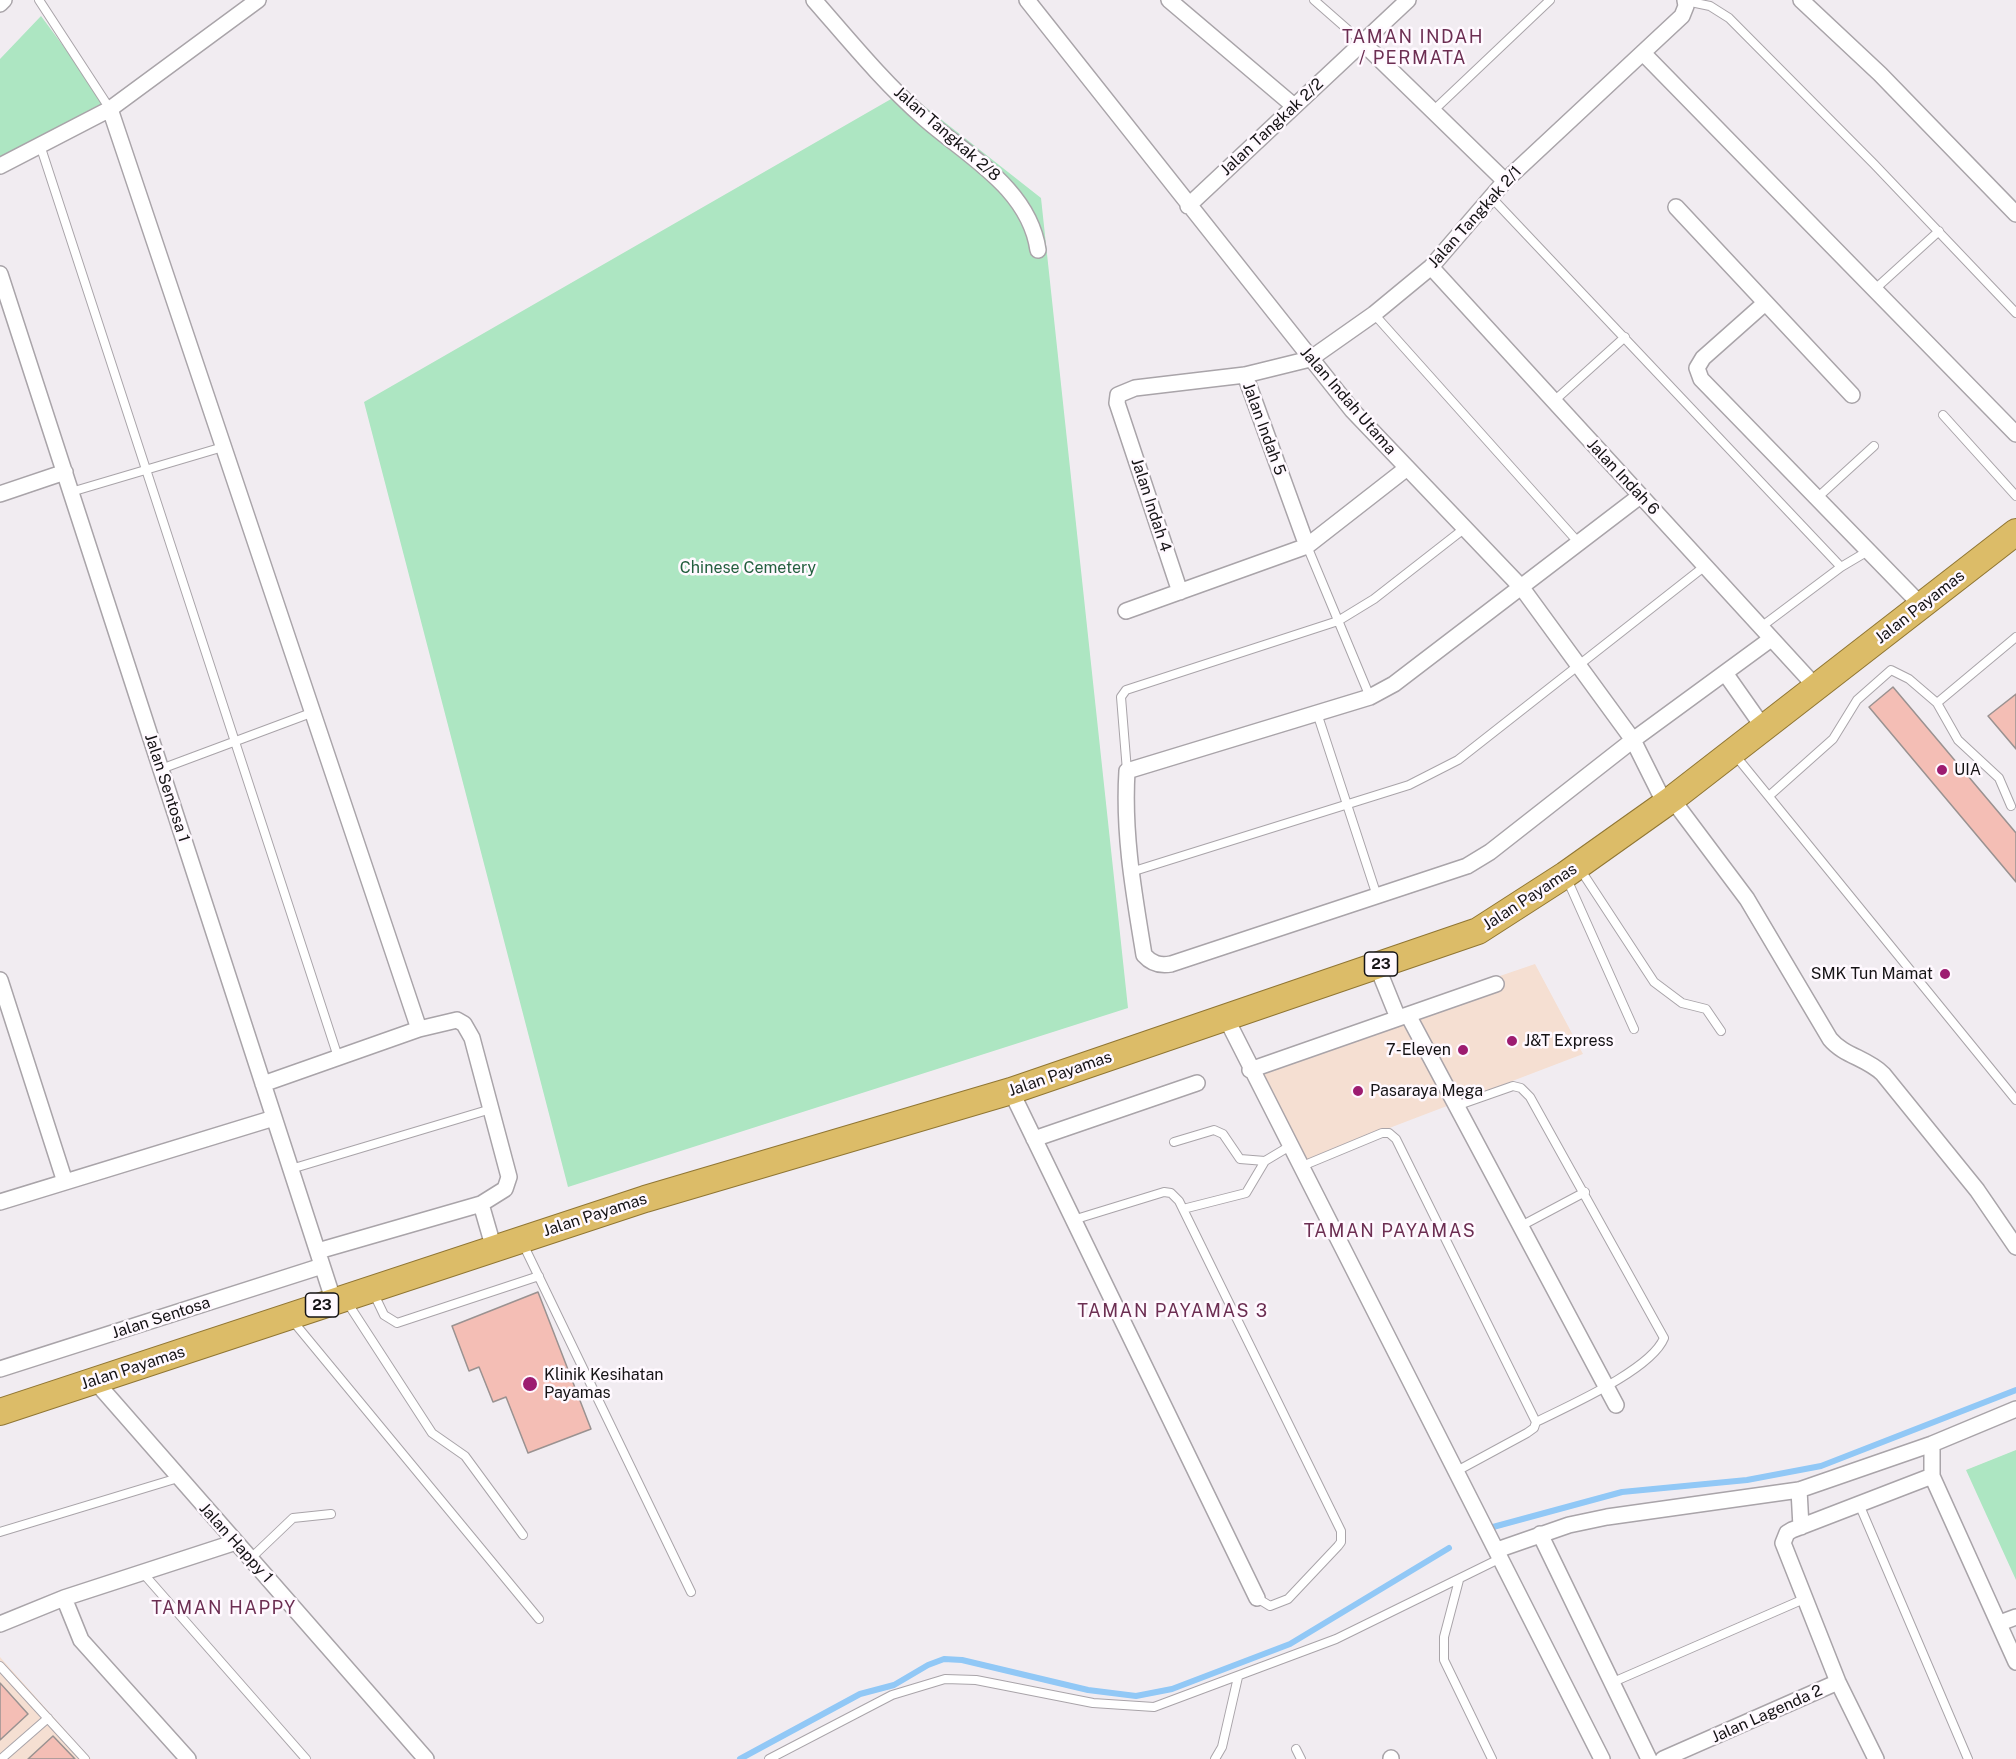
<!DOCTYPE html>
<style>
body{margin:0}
canvas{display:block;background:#f1ecf1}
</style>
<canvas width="2016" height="1759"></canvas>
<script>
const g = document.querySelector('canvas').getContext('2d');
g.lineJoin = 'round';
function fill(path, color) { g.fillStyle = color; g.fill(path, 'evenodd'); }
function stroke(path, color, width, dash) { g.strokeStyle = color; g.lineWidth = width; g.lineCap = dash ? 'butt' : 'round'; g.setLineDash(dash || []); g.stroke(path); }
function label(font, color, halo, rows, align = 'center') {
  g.font = font + ' "Public Sans",sans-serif'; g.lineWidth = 5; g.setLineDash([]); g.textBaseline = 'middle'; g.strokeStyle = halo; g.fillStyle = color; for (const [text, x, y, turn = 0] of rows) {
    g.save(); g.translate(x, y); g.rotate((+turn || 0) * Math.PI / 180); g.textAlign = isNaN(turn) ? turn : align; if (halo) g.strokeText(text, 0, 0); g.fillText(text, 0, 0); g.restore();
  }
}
const commercial = new Path2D(`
 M 1535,964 L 1583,1054 L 1303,1161 L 1254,1060 Z
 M 0,1657 L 91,1759 L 0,1759 Z`);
const green = new Path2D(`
 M 41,16 L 110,109 L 0,161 L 0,59 Z
 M 905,91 L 1041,198 L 1128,1008 L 568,1187 L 364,402 Z
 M 2016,1450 L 2016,1580 L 1966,1470 Z`);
const stream = new Path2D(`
 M 1493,1527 L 1622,1492 L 1747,1480 L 1821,1466 L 2016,1390
 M 740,1759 L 860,1694 L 894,1685 L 928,1665 L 944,1659 L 962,1660 L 1088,1690 L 1136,1696 L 1172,1689 L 1290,1644 L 1449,1548`);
const building = new Path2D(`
 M 1893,687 L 2016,833 L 2016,882 L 1869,707 Z
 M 2016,694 L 2016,749 L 1988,716 Z
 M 538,1292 L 591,1429 L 528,1453 L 506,1397 L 493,1402 L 479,1367 L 469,1371 L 452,1326 Z
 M 0,1683 L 28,1714 L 0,1740 Z
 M 53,1736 L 75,1759 L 28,1759 Z`);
const service = new Path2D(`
 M 39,0 L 110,109
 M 1314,0 L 1363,43
 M 1686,1 L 1710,6 L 1729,18 L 1874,164 L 2016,313
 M 1434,110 L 1550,0
 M 40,145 L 338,1057
 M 1491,197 L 1841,567 L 1761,627
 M 1874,290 L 1939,231
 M 1374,314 L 1578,542
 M 1554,401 L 1625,337
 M 1943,415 L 2016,496
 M 71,492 L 223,447
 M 1817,498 L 1874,446
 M 1307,546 L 1370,697
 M 1841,567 L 1868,551
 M 1937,703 L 2016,637
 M 1317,713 L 1377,896
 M 1735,755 L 2016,1100
 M 161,769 L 311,713
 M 1127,771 L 1121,697 L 1126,690 L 1338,621 L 1374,599 L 1465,528
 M 1769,796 L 1833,739 L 1857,700 L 1891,670 L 1909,679 L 1937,703 L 1958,740 L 1999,778 L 2011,806
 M 1580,869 L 1654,982 L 1682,1003 L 1706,1009 L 1721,1031
 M 1131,872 L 1409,785 L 1458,760 L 1705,566
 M 1567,879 L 1634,1029
 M 1456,1106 L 1513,1086 L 1521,1088 L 1530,1097 L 1664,1338 C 1651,1370 1568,1406 1536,1422
 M 1174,1142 L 1214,1130 L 1223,1134 L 1240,1159 L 1265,1161 L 1290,1146
 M 1300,1167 L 1382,1133 L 1389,1133 L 1396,1139 L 1536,1422 L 1534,1428 L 1527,1433 L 1455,1472
 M 291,1169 L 491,1109
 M 1183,1209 L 1246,1193 L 1265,1161
 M 1073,1220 L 1164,1192 L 1171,1193 L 1179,1201 L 1341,1531 L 1341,1542 L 1338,1546 L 1288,1599 L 1270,1606 L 1257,1598
 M 1521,1226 L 1585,1192
 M 523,1244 L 691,1592
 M 373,1292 L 384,1315 L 397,1323 L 539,1276
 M 347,1302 L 432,1433 L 465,1456 L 523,1535
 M 292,1320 L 539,1619
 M 1859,1504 L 1968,1759
 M 0,1532 L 178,1478
 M 250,1559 L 293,1518 L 331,1514
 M 142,1572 L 306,1759
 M 1459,1580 L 1444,1637 L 1444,1660 L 1492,1759
 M 0,1666 L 85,1759
 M 1611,1683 L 1804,1599
 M 1296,1749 L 1301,1759
 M 1,1759 L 48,1718
 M 769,1759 L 892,1695 L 945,1679 L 976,1680 L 1093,1703 L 1154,1707 L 1336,1639 L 1501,1558
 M 1215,1759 L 1222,1747 L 1238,1677`);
const minor = new Path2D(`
 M 814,0 C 849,40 884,83 924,118 C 967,156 1029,188 1038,250
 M 1027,0 L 1352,410 L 1522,588 L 1633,740 L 1664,802
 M 1169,0 L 1294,106
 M 1801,0 L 1880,74 L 2016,214
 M 0,4 L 4,0
 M 1363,43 L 1505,181
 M 1643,53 L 2016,434
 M 110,109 L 419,1029
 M 0,166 L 110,109 L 258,0
 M 1188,206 L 1408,0
 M 1676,207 L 1852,395
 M 1431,267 L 1816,687
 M 0,274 L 334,1302
 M 1765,303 L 1703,358 L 1697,368 L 1701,379 L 1922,606
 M 1245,375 L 1307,546
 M 0,494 L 65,472
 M 1640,496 L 1394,684 L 1370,697 L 1127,771 C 1123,834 1134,894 1144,955 C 1152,964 1160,966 1171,964 L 1467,866 L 1490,852 L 1633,740 L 1771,639
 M 1180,592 L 1117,403 L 1118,395 L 1135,388 L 1245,375 L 1310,359 L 1374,314 L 1431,267 L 1505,181 L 1682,16 L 1686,6 L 1685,0
 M 1126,611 L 1307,546 L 1407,468
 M 1725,673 L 1763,727
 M 1672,799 L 1747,899 L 1830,1039 C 1844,1056 1867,1058 1883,1074 L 1977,1190 L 2016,1247
 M 1377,966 L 1398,1018
 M 0,980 L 65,1182
 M 1408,1015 L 1616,1405
 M 1226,1018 L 1602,1759
 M 1250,1070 L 1496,984
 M 263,1084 L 419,1029 L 457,1020 L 464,1024 L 472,1038 L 509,1177 L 505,1189 L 481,1204
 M 1011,1091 L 1257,1598
 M 1034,1139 L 1197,1083
 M 0,1202 L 274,1118
 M 318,1251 L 481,1204 L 494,1249
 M 0,1369 L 322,1266
 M 95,1381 L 426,1759
 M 1932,1444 L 1932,1476 L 2016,1662
 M 1799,1490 L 1801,1527
 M 1540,1534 L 1649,1759
 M 1497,1550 L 1569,1525 L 1607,1517 L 1799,1490 L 1932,1444 L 2016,1409
 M 64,1598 L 81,1640 L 188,1759
 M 2000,1623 L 2016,1617
 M 0,1624 L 64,1598 L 236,1542
 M 1391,1758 L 1391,1759
 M 1663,1759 L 1838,1682
 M 1876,1759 L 1838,1682 L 1783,1543 L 1787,1533 L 1792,1530 L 1932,1476`);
const trunk = new Path2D(`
 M 0,1412 L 645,1199 L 1011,1091 L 1478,931 L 1565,875 L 1672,799 L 2016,532`);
const markers = [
 [1942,770,6,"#9d1c70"],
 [1945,974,6,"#9d1c70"],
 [1512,1041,6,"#9d1c70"],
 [1463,1050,6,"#9d1c70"],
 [1358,1091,6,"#9d1c70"],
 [530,1384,8,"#9d1c70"]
];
const shields = [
 [1381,964,33],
 [322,1305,33]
];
const shieldNames = [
 ["23",1381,964],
 ["23",322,1305]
];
const streetNames = [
 ["Jalan Tangkak 2/2",1272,127,-43],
 ["Jalan Tangkak 2/8",947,134,41],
 ["Jalan Tangkak 2/1",1475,217,-48],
 ["Jalan Indah Utama",1348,401,49],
 ["Jalan Indah 5",1264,429,70],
 ["Jalan Indah 6",1623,477,47],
 ["Jalan Indah 4",1151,505,72],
 ["Jalan Payamas",1920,607,-38],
 ["Jalan Sentosa 1",167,788,72],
 ["Jalan Payamas",1530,897,-33],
 ["Jalan Payamas",1060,1074,-19],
 ["Jalan Payamas",595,1215,-18],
 ["Jalan Sentosa",161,1318,-18],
 ["Jalan Payamas",133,1368,-18],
 ["Jalan Happy 1",236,1543,48],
 ["Jalan Lagenda 2",1767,1714,-24]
];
const parkNames = [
 ["Chinese Cemetery",748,568]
];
const poiNames = [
 ["UIA",1954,770],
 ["SMK Tun Mamat",1933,974,"right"],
 ["J&T Express",1524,1041],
 ["7-Eleven",1451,1050,"right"],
 ["Pasaraya Mega",1370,1091],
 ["Klinik Kesihatan",544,1375],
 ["Payamas",544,1393]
];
const neighbourhoodNames = [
 ["TAMAN INDAH",1413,37],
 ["/ PERMATA",1413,58],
 ["TAMAN PAYAMAS",1390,1231],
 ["TAMAN PAYAMAS 3",1173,1311],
 ["TAMAN HAPPY",224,1608]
];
fill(commercial, '#f5dfd2');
fill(green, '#ade6c2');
stroke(stream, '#91c8f6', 6);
fill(building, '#f4beb5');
stroke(building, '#9a9291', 1.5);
stroke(service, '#a9a4a9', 10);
stroke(minor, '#a9a4a9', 18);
stroke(trunk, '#907633', 28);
stroke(service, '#fff', 8);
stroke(minor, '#fff', 15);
stroke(trunk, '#dcbc68', 26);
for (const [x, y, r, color] of markers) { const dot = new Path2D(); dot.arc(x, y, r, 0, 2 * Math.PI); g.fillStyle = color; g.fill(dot); stroke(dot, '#fff9ff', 2); }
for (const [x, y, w] of shields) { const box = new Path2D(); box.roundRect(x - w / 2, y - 12, w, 24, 4.5); g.fillStyle = '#fff9ff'; g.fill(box); stroke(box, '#151315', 1.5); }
label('bold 15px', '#151315', null, shieldNames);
label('16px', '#151315', '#fff9ff', streetNames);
label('16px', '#235f3e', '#fff9ff', parkNames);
label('16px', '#151315', '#fff9ff', poiNames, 'left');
g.letterSpacing = '1.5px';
label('18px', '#6c2e52', '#fff9ff', neighbourhoodNames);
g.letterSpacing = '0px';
</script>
